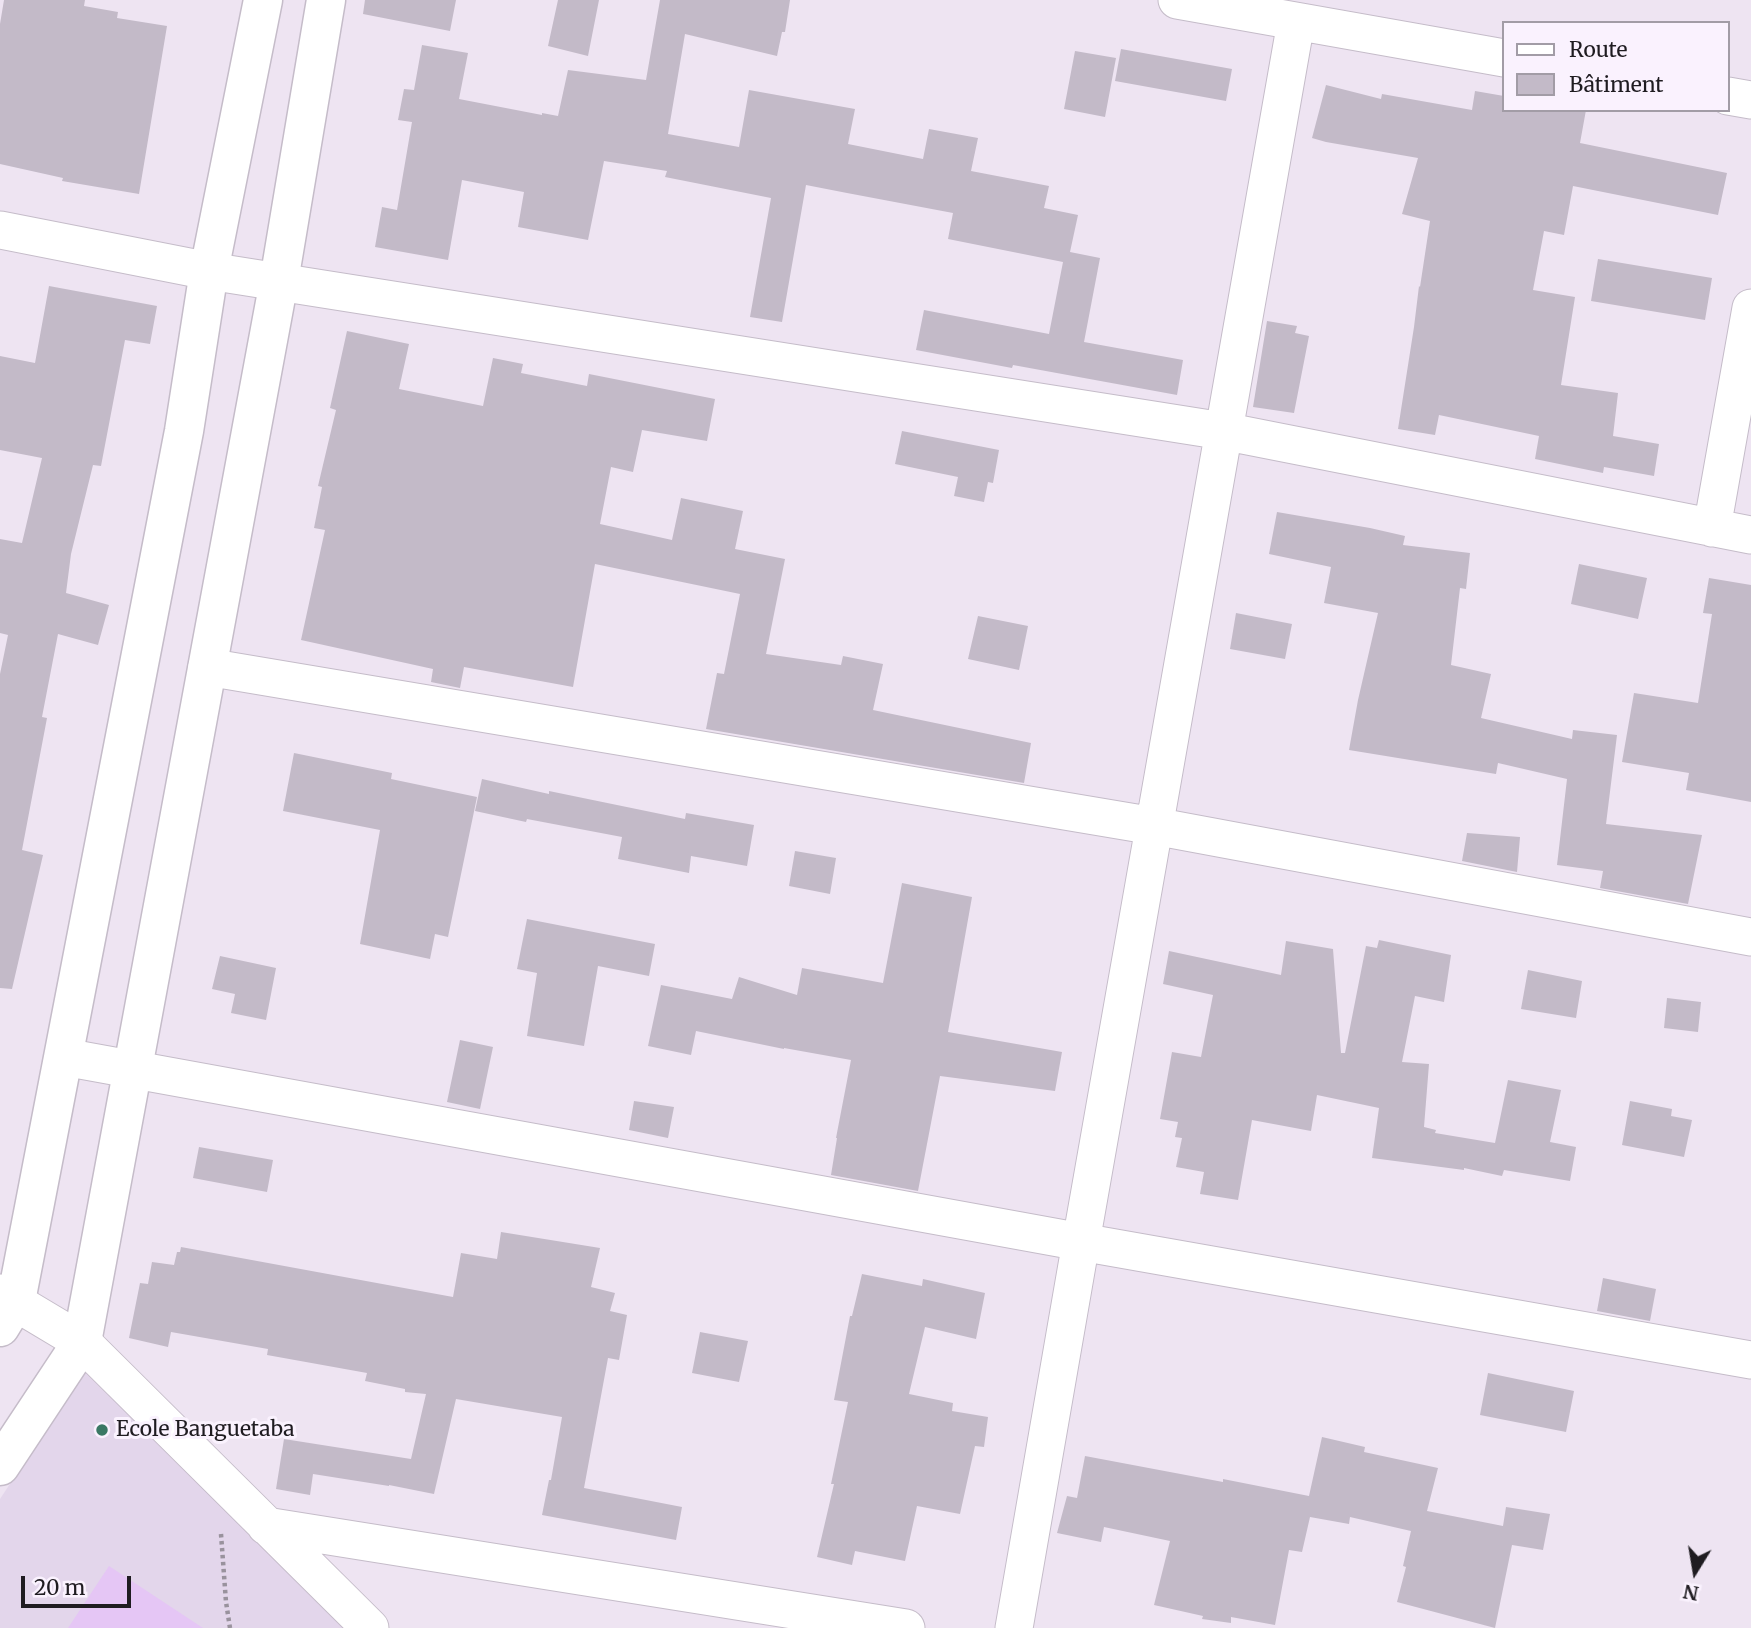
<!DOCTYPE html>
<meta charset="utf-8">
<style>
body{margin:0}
#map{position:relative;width:1751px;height:1628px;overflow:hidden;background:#eee4f2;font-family:Merriweather,serif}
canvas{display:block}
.legend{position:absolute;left:1502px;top:21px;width:228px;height:91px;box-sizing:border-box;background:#faf2fe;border:2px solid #a29ca6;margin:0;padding:9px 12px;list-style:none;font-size:21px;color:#1f1c21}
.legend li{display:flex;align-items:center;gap:14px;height:35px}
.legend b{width:35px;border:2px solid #a29ca6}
.north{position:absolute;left:1660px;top:1537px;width:70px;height:70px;-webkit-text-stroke:5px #faf2fe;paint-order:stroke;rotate:191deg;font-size:19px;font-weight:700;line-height:28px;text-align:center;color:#1f1c21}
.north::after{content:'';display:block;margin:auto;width:24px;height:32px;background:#1f1c21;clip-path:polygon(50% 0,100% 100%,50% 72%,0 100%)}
.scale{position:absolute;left:21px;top:1576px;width:110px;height:32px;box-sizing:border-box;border:4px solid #1f1c21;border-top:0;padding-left:9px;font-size:21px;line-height:24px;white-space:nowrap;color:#1f1c21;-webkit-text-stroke:5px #faf2fe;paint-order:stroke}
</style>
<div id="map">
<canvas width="1751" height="1628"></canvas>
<ul class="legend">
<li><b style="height:9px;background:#fff"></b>Route</li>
<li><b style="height:19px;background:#c3bac8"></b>Bâtiment</li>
</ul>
<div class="north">N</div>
<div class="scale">20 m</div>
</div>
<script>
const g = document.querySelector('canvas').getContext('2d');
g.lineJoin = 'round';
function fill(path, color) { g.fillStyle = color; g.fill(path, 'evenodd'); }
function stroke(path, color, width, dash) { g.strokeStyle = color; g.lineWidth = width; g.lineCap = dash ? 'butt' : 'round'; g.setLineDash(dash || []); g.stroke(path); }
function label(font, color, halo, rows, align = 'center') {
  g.font = font + ' Merriweather,serif'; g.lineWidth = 6; g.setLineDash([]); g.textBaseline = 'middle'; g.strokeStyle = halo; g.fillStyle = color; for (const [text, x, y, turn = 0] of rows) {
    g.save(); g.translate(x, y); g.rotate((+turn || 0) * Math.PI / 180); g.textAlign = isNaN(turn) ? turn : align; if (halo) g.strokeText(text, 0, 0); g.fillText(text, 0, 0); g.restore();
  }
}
const built = new Path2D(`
 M 91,1361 L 355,1628 L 0,1628 L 0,1499 Z`);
const green = new Path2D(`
 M 109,1566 L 203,1628 L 68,1628 Z`);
const building = new Path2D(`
 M 4,0 L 85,0 L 84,6 L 118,12 L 117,18 L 167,26 L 139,194 L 62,181 L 63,178 L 0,164 L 0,24 Z
 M 365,0 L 456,0 L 450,31 L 363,14 Z
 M 558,0 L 599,0 L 588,56 L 548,46 Z
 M 660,0 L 790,0 L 785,32 L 782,32 L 777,56 L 685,34 L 668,134 L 739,147 L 749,90 L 855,109 L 848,144 L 923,159 L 929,129 L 978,138 L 971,171 L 1049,186 L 1044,208 L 1078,215 L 1070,252 L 1100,258 L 1084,342 L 1183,360 L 1177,395 L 1013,365 L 1012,368 L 916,350 L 924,310 L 1049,334 L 1063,262 L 948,239 L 953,213 L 847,193 L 806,185 L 782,322 L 750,317 L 771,198 L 665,177 L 667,171 L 604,161 L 588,240 L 518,227 L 524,192 L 462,180 L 448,260 L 375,247 L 382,207 L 397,210 L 412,122 L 398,120 L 404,89 L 414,90 L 422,45 L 468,53 L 459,99 L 542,115 L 542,113 L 558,116 L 568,70 L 646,80 Z
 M 1121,49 L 1232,69 L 1226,101 L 1115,81 Z
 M 1075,51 L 1116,58 L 1105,117 L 1064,109 Z
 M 1326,85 L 1381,99 L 1382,94 L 1472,110 L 1475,91 L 1504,96 L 1504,110 L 1586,110 L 1580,143 L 1727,173 L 1718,215 L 1573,186 L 1564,235 L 1544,231 L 1533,290 L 1575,297 L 1561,385 L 1618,393 L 1613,436 L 1659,444 L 1654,476 L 1604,467 L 1603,473 L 1535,459 L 1539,436 L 1439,415 L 1435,435 L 1398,429 L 1414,327 L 1419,286 L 1420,287 L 1430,221 L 1402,214 L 1418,158 L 1326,142 L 1312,138 Z
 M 1598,259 L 1712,278 L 1705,320 L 1591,301 Z
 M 49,286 L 157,306 L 150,344 L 125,340 L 101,466 L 93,465 L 71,554 L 66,593 L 109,605 L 98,645 L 58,634 L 42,717 L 47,718 L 22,850 L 43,855 L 12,989 L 0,988 L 0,674 L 8,635 L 0,633 L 0,539 L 22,543 L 42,458 L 0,450 L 0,356 L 35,363 Z
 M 1267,321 L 1297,326 L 1295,333 L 1309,336 L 1294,413 L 1253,407 Z
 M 347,331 L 409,344 L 399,389 L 483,406 L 493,358 L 523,364 L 521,373 L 587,386 L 589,374 L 715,399 L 707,441 L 642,430 L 633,472 L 611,467 L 600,524 L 672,540 L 681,498 L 743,511 L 735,549 L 785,559 L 766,654 L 841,665 L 843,656 L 883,664 L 873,710 L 1031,743 L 1024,783 L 706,729 L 717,673 L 724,674 L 740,594 L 595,564 L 573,687 L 464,667 L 460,688 L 431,682 L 433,669 L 301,640 L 325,530 L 314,528 L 322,487 L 318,486 L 336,410 L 330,408 Z
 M 902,431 L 999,450 L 993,483 L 988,482 L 984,502 L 954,496 L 958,477 L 895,464 Z
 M 1277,512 L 1370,528 L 1405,536 L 1403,545 L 1470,553 L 1466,589 L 1460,588 L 1451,665 L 1491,674 L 1481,718 L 1572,739 L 1573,730 L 1617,735 L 1606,824 L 1702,835 L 1688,904 L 1600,888 L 1603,871 L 1557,865 L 1567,779 L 1498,763 L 1496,774 L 1349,750 L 1358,700 L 1378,613 L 1324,603 L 1331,567 L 1269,554 Z
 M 1579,564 L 1647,578 L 1638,619 L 1571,604 Z
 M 1709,578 L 1751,585 L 1751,802 L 1686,790 L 1689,773 L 1622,762 L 1634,693 L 1698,703 L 1712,614 L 1703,613 Z
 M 1236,613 L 1292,624 L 1285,659 L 1230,649 Z
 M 978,616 L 1028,626 L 1019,670 L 968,659 Z
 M 294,753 L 392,773 L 391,779 L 477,797 L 448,937 L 435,934 L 430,959 L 360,944 L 380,830 L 283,811 Z
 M 482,779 L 549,794 L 549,791 L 685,819 L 686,813 L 754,825 L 747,866 L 691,856 L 689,873 L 618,859 L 622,837 L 527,819 L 526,822 L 475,811 Z
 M 1467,833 L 1520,837 L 1517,872 L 1462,861 Z
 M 795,851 L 836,858 L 830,894 L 789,886 Z
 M 902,883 L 972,897 L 948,1032 L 1062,1052 L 1055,1091 L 940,1076 L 918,1191 L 831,1175 L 837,1138 L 836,1138 L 851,1060 L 784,1048 L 784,1049 L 696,1031 L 691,1055 L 648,1046 L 661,985 L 732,999 L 739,977 L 797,995 L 802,968 L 883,983 Z
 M 527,919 L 655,944 L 649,976 L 598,966 L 584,1046 L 527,1036 L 537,973 L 517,969 Z
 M 1379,940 L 1451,955 L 1444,1002 L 1415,996 L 1402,1062 L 1429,1064 L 1424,1127 L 1436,1130 L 1435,1133 L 1495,1143 L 1508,1080 L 1561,1090 L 1550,1142 L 1576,1147 L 1570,1181 L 1504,1170 L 1502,1176 L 1464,1168 L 1464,1170 L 1372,1158 L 1379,1108 L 1317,1095 L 1311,1131 L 1252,1120 L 1238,1200 L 1200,1194 L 1204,1172 L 1176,1167 L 1182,1138 L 1175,1137 L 1178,1122 L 1160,1119 L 1172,1052 L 1201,1057 L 1213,995 L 1163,984 L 1169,951 L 1281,975 L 1286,941 L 1333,949 L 1341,1053 L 1345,1053 L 1366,946 L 1377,948 Z
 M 220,956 L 276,968 L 266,1020 L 231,1013 L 235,994 L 212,989 Z
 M 1528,970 L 1582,981 L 1576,1018 L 1521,1009 Z
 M 1667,998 L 1701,1002 L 1698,1032 L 1664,1028 Z
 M 460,1040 L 493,1047 L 480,1109 L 447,1102 Z
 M 634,1101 L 674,1107 L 668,1138 L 629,1130 Z
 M 1630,1101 L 1672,1109 L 1671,1116 L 1692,1120 L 1684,1157 L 1622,1145 Z
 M 199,1147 L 273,1160 L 267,1192 L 193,1178 Z
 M 501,1232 L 600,1248 L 591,1287 L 615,1293 L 610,1311 L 627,1315 L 619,1360 L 608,1358 L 584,1488 L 682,1507 L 676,1540 L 542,1515 L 549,1480 L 551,1480 L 562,1417 L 456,1399 L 434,1494 L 389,1485 L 389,1486 L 313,1474 L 310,1495 L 276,1489 L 284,1439 L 411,1459 L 426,1394 L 405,1392 L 405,1389 L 365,1381 L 367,1373 L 267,1355 L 268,1349 L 171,1332 L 168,1347 L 129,1338 L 140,1283 L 148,1284 L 152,1262 L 174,1265 L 177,1252 L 180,1252 L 181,1247 L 453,1297 L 461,1253 L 497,1259 Z
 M 862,1274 L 922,1286 L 923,1279 L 985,1293 L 976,1339 L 925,1327 L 909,1394 L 953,1403 L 952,1411 L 988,1417 L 984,1447 L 975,1446 L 960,1514 L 917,1506 L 905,1561 L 855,1551 L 852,1565 L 817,1557 L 834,1484 L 831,1484 L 848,1402 L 834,1400 L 850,1316 L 852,1316 Z
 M 1603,1278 L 1656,1289 L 1650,1321 L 1597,1311 Z
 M 700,1332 L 748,1341 L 739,1382 L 692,1373 Z
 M 1488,1373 L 1574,1391 L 1566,1432 L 1480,1415 Z
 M 1322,1437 L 1365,1447 L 1364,1452 L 1438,1468 L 1427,1511 L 1503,1526 L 1506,1507 L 1550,1514 L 1543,1550 L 1512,1545 L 1495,1628 L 1397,1602 L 1406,1567 L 1403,1566 L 1411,1531 L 1350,1517 L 1349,1524 L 1310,1517 L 1302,1552 L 1289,1550 L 1275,1625 L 1231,1617 L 1231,1623 L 1202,1619 L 1203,1616 L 1154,1605 L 1170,1541 L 1104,1527 L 1101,1542 L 1057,1533 L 1067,1496 L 1077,1498 L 1085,1456 L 1223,1482 L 1223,1479 L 1309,1496 Z`);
const path = new Path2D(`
 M 221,1534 L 226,1602 L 230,1628`);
const street = new Path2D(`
 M 1177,0 L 1504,58
 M 1728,96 L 1751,100
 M 0,230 L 209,271 L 1223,431 L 1751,535
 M 1712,528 L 1751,308
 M 207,667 L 1154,826 L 1751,937
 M 64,1057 L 1081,1242 L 1751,1360
 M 0,1293 L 82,1342 L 370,1628
 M 266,1526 L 906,1628
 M 1014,1628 L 1081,1242 L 1296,22`);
const secondary = new Path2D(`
 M 0,1327 L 16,1301 L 184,431 L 209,271 L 263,0
 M 0,1466 L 82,1342 L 279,281 L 326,0`);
const markers = [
 [102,1430,7,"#3a7864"]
];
const poiNames = [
 ["Ecole Banguetaba",116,1430]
];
fill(built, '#e3d6eb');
fill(green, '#e5c6f5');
fill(building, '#c3bac8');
stroke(street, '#c5bcc9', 39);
stroke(secondary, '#c5bcc9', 41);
stroke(path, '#99929d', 4.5, [3.5, 3.5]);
stroke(street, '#fff', 37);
stroke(secondary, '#fff', 38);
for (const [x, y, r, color] of markers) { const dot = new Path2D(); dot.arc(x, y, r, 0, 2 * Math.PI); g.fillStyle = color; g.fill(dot); stroke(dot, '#faf2fe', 2.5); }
label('21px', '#1f1c21', '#faf2fe', poiNames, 'left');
</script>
